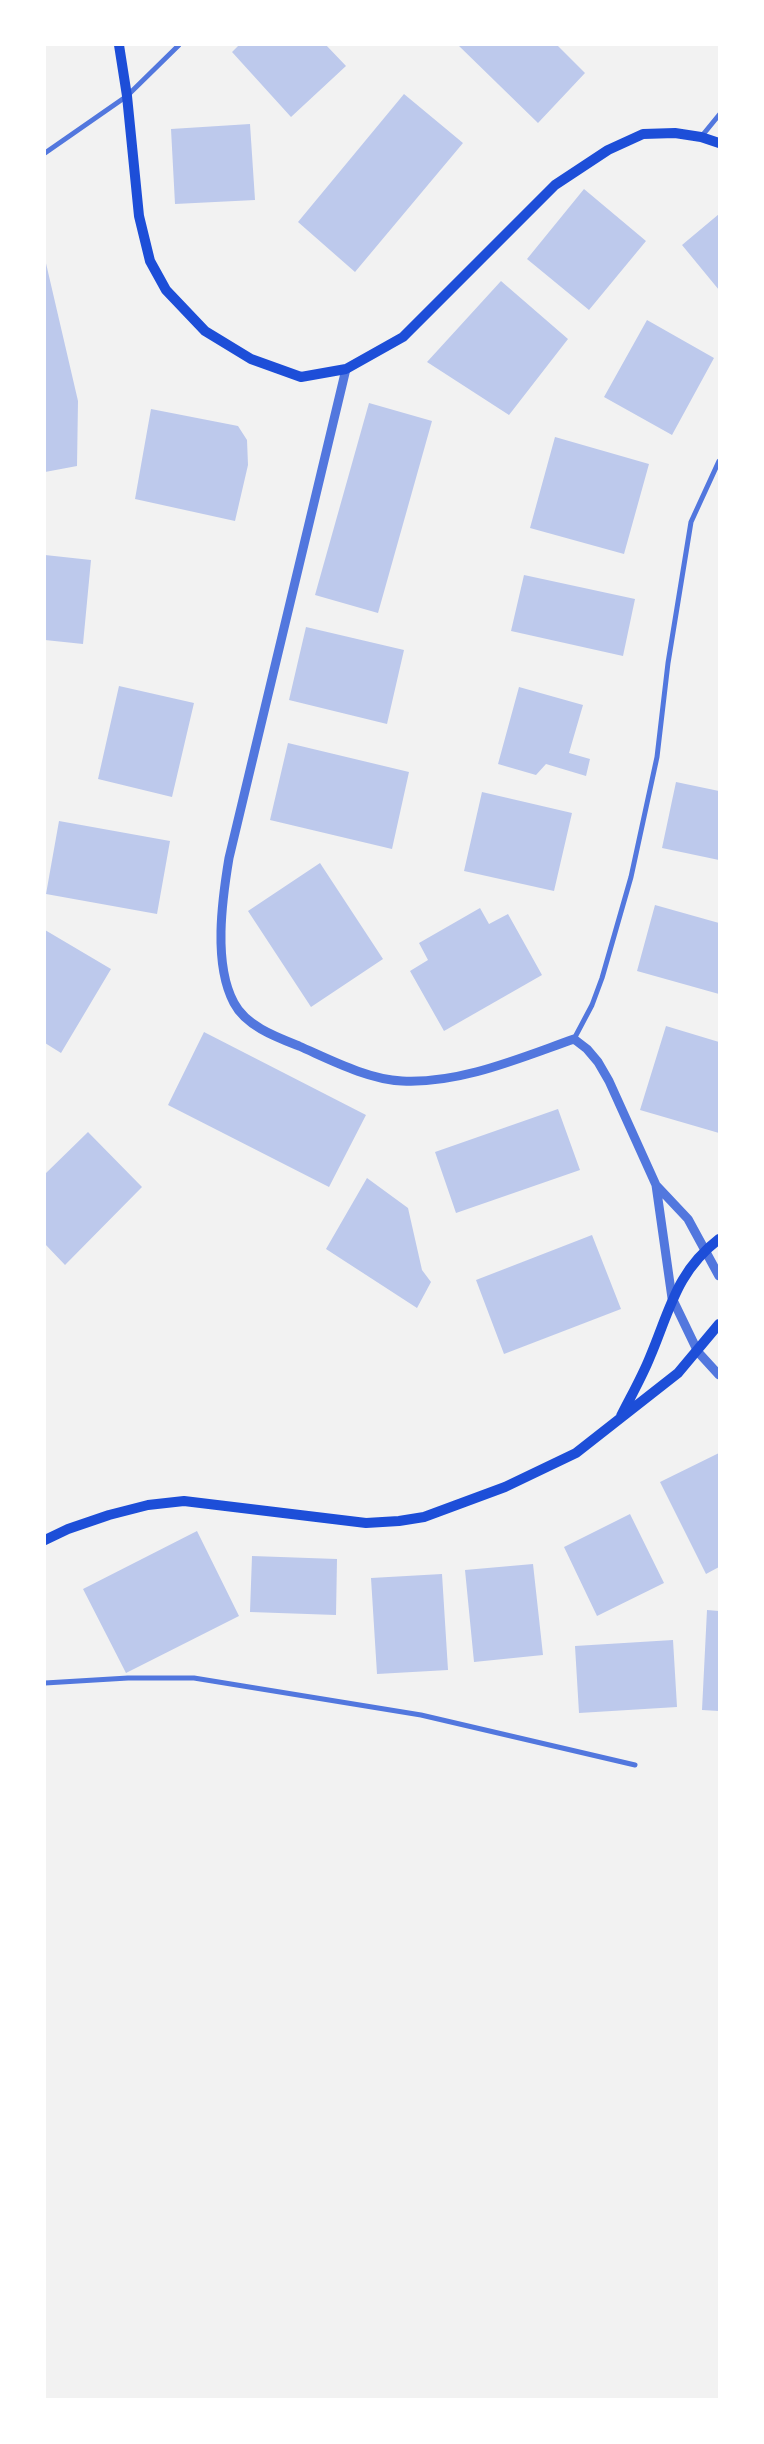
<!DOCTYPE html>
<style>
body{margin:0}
#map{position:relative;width:764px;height:2444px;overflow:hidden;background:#f2f2f2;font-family:"Nunito Sans",sans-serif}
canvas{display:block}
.frame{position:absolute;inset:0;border:46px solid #fff;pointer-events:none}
</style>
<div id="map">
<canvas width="764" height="2444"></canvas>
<div class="frame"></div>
</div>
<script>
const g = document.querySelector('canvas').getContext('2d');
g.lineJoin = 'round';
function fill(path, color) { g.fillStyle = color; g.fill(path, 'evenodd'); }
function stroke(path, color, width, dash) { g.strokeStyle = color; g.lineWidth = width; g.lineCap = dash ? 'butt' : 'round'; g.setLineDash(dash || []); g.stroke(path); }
const building = new Path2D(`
 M 239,45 L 326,45 L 346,66 L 291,117 L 232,52 Z
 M 458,45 L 557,45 L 585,73 L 538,123 Z
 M 404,94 L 463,143 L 355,272 L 298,222 Z
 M 250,124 L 255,200 L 175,204 L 171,129 Z
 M 584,189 L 646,241 L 589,310 L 527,259 Z
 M 719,214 L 719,290 L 682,245 Z
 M 45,259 L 78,401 L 77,466 L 45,472 Z
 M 501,281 L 568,339 L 509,415 L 427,362 Z
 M 647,320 L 714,358 L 672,435 L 604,397 Z
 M 369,403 L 432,421 L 378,613 L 315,595 Z
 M 151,409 L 238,426 L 247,440 L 248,465 L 235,521 L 135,499 Z
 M 555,437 L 649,464 L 624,554 L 530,528 Z
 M 45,555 L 91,560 L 83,644 L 45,640 Z
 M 524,575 L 635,599 L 623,656 L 511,631 Z
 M 306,627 L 404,650 L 387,724 L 289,700 Z
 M 119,686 L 194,703 L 172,797 L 98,779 Z
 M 519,687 L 583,705 L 569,753 L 590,759 L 586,776 L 546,764 L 536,775 L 498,764 Z
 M 288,743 L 409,772 L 392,849 L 270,820 Z
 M 676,782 L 719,791 L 719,860 L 662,848 Z
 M 482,792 L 572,813 L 554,891 L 464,871 Z
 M 59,821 L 170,841 L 157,914 L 46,894 Z
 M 320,863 L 383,959 L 311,1007 L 248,911 Z
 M 655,905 L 719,923 L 719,994 L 637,971 Z
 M 480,908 L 489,924 L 508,914 L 542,975 L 444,1031 L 410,971 L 428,960 L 419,943 Z
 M 45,930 L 111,969 L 61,1053 L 45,1043 Z
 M 666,1026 L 719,1042 L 719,1133 L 640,1110 Z
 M 204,1032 L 366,1115 L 329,1187 L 168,1105 Z
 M 558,1109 L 580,1170 L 456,1213 L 435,1152 Z
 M 88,1132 L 142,1187 L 65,1265 L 45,1244 L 45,1174 Z
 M 367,1178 L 408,1208 L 422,1270 L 431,1282 L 417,1308 L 326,1249 Z
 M 592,1235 L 621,1309 L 504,1354 L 476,1280 Z
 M 719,1453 L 719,1567 L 706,1574 L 660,1482 Z
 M 630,1514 L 664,1583 L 597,1616 L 564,1547 Z
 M 197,1531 L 239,1616 L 126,1673 L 83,1589 Z
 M 252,1556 L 337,1559 L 336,1615 L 250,1612 Z
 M 533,1564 L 543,1655 L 474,1662 L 465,1570 Z
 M 442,1574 L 448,1670 L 377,1674 L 371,1578 Z
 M 707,1610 L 719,1611 L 719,1711 L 702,1710 Z
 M 673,1640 L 677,1707 L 579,1713 L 575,1646 Z`);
const minor = new Path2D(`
 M 701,137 L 719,115
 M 45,153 L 127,96 L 179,45
 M 574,1039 L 592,1005 L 602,978 L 631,877 L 657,757 L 668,663 L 691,522 L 719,461
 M 45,1683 L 128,1678 L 194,1678 L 421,1715 L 635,1765`);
const tertiary = new Path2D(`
 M 346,369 L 229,858 C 222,900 213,964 234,1003 C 246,1026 276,1037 299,1046 C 331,1060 367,1079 402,1081 C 460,1084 520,1058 574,1039 L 587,1049 L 598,1062 L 609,1081 L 656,1185 L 672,1298 L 698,1352 L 719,1375
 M 656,1185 L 688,1219 L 719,1276`);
const secondary = new Path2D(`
 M 119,45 L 127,96 L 139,216 L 150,261 L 166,290 L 205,331 L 251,359 L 301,377 L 346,369 L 403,337 L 555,185 L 608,150 L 643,134 L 675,133 L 701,137 L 719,143
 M 621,1416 C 631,1396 642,1377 650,1357 C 670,1310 676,1272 719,1239
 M 45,1540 L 68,1529 L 109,1515 L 148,1505 L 184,1501 L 366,1523 L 399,1521 L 424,1517 L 505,1487 L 576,1453 L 678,1373 L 719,1324`);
fill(building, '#bdc9ec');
stroke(minor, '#5277de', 5);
stroke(tertiary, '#5277de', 9);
stroke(secondary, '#1d4ed8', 10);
</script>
